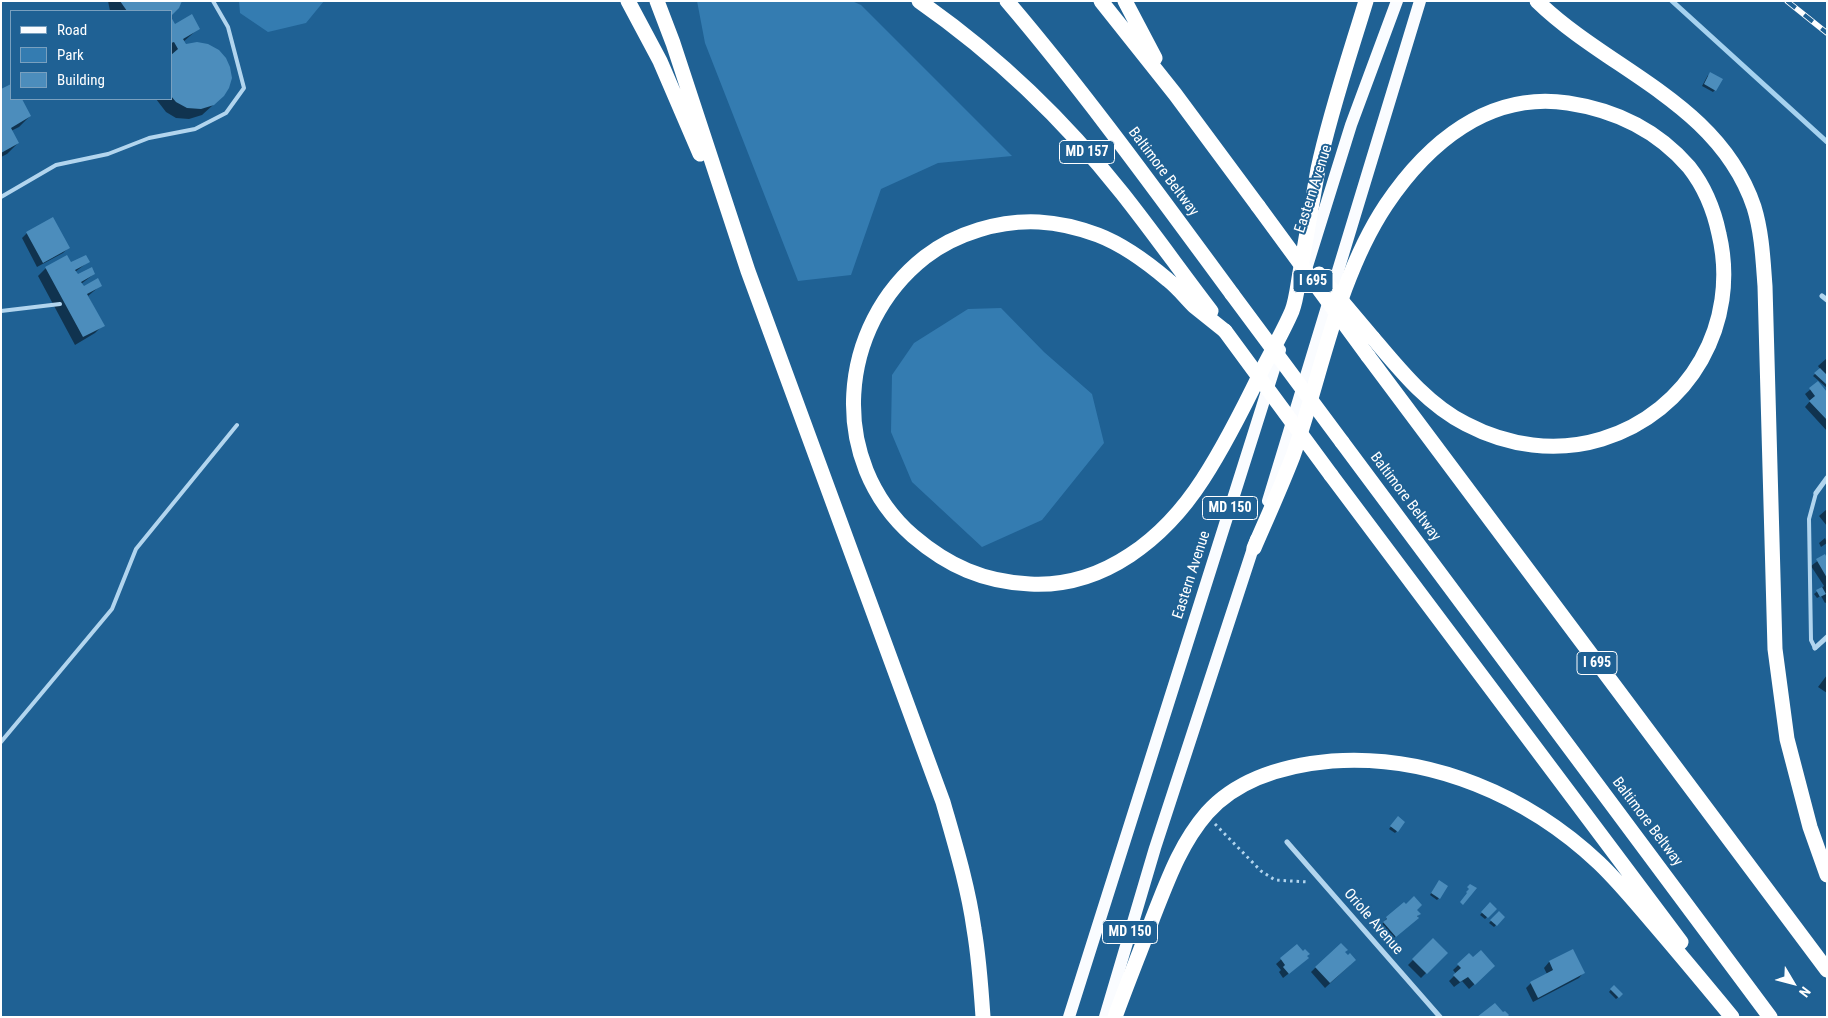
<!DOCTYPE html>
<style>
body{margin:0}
#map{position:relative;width:1828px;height:1018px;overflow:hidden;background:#1f6194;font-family:"Roboto Condensed",sans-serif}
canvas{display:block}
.frame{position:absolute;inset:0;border:2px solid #fff;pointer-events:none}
.legend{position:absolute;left:10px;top:10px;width:162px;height:90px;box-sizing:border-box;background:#1f6194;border:1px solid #79a0bf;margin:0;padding:6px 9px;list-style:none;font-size:15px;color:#fff}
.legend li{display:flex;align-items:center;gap:10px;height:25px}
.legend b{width:25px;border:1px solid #79a0bf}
.north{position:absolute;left:1768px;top:958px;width:50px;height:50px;-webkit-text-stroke:4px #1f6194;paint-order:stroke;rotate:127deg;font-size:14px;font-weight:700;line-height:20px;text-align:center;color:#fff}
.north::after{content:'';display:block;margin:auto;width:18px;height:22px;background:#fff;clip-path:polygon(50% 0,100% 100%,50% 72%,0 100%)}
</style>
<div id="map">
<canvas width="1828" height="1018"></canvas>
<div class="frame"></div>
<ul class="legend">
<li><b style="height:6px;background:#fafcff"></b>Road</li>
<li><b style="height:14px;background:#347cb1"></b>Park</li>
<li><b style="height:14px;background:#4c8dbc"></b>Building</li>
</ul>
<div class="north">N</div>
</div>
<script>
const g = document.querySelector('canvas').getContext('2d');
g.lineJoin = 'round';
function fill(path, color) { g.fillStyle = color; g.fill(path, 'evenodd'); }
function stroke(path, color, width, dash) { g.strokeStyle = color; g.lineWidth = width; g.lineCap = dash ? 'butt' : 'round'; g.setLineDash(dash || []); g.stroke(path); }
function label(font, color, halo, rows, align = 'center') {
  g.font = font + ' "Roboto Condensed",sans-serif'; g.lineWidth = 4; g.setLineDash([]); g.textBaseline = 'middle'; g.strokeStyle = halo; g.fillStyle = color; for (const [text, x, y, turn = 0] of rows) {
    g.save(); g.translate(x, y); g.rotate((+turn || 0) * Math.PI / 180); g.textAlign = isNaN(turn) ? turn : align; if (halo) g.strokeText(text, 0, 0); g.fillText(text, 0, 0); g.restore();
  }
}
const green = new Path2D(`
 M 239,1 L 324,1 L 306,23 L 268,32 L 240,13 Z
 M 697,1 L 852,1 L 861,5 L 1012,156 L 938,163 L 881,189 L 851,275 L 798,281 L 705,43 Z
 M 1001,308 L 1044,352 L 1092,394 L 1104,443 L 1042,520 L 982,547 L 912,482 L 891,432 L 892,375 L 914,343 L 968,309 Z`);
const shadow = new Path2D(`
 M 108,1 L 181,1 L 171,11 L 110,11 Z
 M 171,19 L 175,25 L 198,29 L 183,42 L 223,96 L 202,115 L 189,119 L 176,118 L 166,112 L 156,99 L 171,99 Z
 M 1708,75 L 1715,90 L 1713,92 L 1702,86 Z
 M 11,85 L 11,99 L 21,99 L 30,116 L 19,127 L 11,131 L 18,143 L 7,154 L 1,157 L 1,91 Z
 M 27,233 L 68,248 L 63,253 L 37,267 L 22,238 Z
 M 66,257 L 71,264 L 88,262 L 75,272 L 77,276 L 94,274 L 81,284 L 83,287 L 100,286 L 88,296 L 103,325 L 95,333 L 75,345 L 38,276 L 46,268 Z
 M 1827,358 L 1827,388 L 1813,376 L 1820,369 L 1818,366 Z
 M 1818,383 L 1827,393 L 1827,431 L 1805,407 L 1810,401 L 1805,394 Z
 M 1827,509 L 1827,526 L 1819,516 Z
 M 1825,538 L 1827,543 L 1821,547 L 1819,543 Z
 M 1824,556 L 1827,560 L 1827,602 L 1825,603 L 1821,596 L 1817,598 L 1814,594 L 1824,586 L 1811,566 Z
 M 1827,675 L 1827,693 L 1818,687 Z
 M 1396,820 L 1397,831 L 1395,833 L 1389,829 Z
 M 1437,884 L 1439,898 L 1437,900 L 1430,895 Z
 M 1490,904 L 1495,909 L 1485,919 L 1480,915 Z
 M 1416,910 L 1418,918 L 1390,941 L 1379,928 L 1387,918 Z
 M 1499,912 L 1504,917 L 1494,927 L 1489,923 Z
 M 1433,940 L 1446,953 L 1421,978 L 1408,965 Z
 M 1297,945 L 1302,963 L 1283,978 L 1279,972 L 1281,970 L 1276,964 Z
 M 1572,950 L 1584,972 L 1579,978 L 1533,1002 L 1526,988 L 1531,983 L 1547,974 L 1544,968 L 1549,962 Z
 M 1344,952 L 1350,965 L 1325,988 L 1311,972 L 1316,967 Z
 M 1469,955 L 1489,971 L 1469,989 L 1462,981 L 1454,987 L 1449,981 L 1456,974 L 1453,970 Z
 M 1614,986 L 1622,994 L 1616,999 L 1609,992 Z`);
const stream = new Path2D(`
 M 1672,1 L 1827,142`);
const building = new Path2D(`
 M 120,1 L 182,1 L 179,8 L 171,16 L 171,11 L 127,11 Z
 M 192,14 L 200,29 L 183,39 L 186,44 L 197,42 L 208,44 L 219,50 L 226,58 L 230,67 L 232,78 L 229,88 L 224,96 L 214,105 L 201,109 L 187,108 L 176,102 L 171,96 L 171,55 L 178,49 L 174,42 L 171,43 L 171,17 L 175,24 Z
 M 1710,72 L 1723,79 L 1716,91 L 1704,84 Z
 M 11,84 L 11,99 L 22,99 L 31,116 L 11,128 L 19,143 L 1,153 L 1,89 Z
 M 53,217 L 70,248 L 43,263 L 26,232 Z
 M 67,255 L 71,262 L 86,255 L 90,262 L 75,270 L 78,274 L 92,267 L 95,274 L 81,282 L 84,286 L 98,278 L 102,286 L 87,294 L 105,326 L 83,337 L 45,267 Z
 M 1820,368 L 1826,374 L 1826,384 L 1814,373 Z
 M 1818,381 L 1827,392 L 1827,420 L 1809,401 L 1815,396 L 1809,388 Z
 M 1825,554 L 1827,558 L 1827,578 L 1816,559 Z
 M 1822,587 L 1826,594 L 1820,597 L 1816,590 Z
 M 1398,816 L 1405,822 L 1398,832 L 1390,826 Z
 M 1439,880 L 1448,886 L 1440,899 L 1431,893 Z
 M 1470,884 L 1477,888 L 1463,905 L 1460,902 L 1467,893 L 1466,892 L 1469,889 L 1467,887 Z
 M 1414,896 L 1422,905 L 1417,910 L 1421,914 L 1417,916 L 1419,918 L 1396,937 L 1383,922 L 1387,919 L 1386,917 L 1404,902 L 1406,904 Z
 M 1490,902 L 1497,909 L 1488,918 L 1481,912 Z
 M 1499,911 L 1505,917 L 1497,926 L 1490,920 Z
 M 1433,938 L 1448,953 L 1427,974 L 1412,959 Z
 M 1341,943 L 1348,950 L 1345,952 L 1348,955 L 1350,953 L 1356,960 L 1330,983 L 1315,967 Z
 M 1297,944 L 1303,951 L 1305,949 L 1310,954 L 1307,956 L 1309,958 L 1289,974 L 1283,967 L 1285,965 L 1280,958 Z
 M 1573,949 L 1585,973 L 1538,998 L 1530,982 L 1553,970 L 1549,961 Z
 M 1481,950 L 1495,966 L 1475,985 L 1468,977 L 1460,982 L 1453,975 L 1461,968 L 1457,964 L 1469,953 L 1473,957 Z
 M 1614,985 L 1623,994 L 1619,998 L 1610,989 Z
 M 1495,1003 L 1503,1012 L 1505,1011 L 1509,1015 L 1507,1017 L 1477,1017 Z`);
const path = new Path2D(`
 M 1215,824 L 1261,871 L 1275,880 L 1309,882`);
const lane = new Path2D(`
 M 1,197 L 56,165 L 108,154 L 149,138 L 195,129 L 226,113 L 244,88 L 228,27 L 213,1
 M 1,311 L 60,304
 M 1815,648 L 1811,640 L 1809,519 L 1816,493
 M 1,742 L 112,609 L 136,549 L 237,425`);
const street = new Path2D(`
 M 1822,296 L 1827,300
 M 1816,493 L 1827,478
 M 1815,648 L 1827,637
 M 1287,842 L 1440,1017`);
const primary = new Path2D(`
 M 1307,266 L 1351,125 L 1397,1
 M 1268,501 L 1420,1
 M 1069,1017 L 1280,350
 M 1105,1017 L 1155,848 L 1256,539`);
const highway = new Path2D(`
 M 628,1 L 660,61 L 700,154
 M 657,1 L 673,43 L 748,271 L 943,802 C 955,844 968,886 974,929 C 979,958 981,987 983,1017
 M 919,1 C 995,54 1065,121 1122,193 C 1153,232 1181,272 1211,311
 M 1007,1 C 1087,95 1159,195 1232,294
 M 1101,1 L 1175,94 L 1258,206
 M 1125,1 L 1155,58
 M 1537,1 C 1609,71 1719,103 1754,207 C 1762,233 1763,260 1765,286 L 1775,649 L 1787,739 L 1810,827 L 1827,875
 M 1225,331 C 1215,323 1205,315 1195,307 C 1186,298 1178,288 1168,280 C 1148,263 1124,245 1098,235 C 1079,228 1059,223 1039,222 C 1000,220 956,233 925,257 C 837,326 827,461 913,536 C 948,566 984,582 1030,584 C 1104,588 1165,538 1203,479 C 1225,445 1243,409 1261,372 C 1271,352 1283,332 1292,311 C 1297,298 1298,281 1301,267 C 1307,234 1312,202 1318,169 C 1330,113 1349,57 1366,1
 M 1368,356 L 1827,970
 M 1342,442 L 1770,1017
 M 1331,475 L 1681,942
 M 1254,548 C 1267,518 1281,487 1293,456 C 1322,373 1337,279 1386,205 C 1427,144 1488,91 1568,103 C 1615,110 1657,130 1689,167 C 1704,186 1714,210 1719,234 C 1740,323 1690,412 1602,439 C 1556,453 1508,446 1466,424 C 1428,405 1400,370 1373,338
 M 1115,1017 C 1127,984 1140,952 1152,920 C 1167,882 1180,844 1207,813 C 1239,777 1287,765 1332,761 C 1431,754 1528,796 1599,863 C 1621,884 1640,908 1660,931 C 1684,959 1708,988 1732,1017`);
const rail = new Path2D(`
 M 1787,1 L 1827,33`);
const highwayBridge = new Path2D(`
 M 1258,206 L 1368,356
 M 1319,274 L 1373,338
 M 1232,294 L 1342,442
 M 1225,331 L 1331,475`);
const shields = [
 [1087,152,55],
 [1313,281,40],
 [1230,508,55],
 [1597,663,40],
 [1130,932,55]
];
const shieldNames = [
 ["MD 157",1087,152],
 ["I 695",1313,281],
 ["MD 150",1230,508],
 ["I 695",1597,663],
 ["MD 150",1130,932]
];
const streetNames = [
 ["Baltimore Beltway",1163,172,53],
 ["Eastern Avenue",1314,189,-72],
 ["Baltimore Beltway",1405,497,53],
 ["Eastern Avenue",1192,575,-72],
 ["Baltimore Beltway",1647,822,53],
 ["Oriole Avenue",1373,922,49]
];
fill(green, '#347cb1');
fill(shadow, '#0007');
stroke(stream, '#a6d2ef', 5);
fill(building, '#4c8dbc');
stroke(path, '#b2d5ee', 3, [2.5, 4]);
stroke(lane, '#b2d5ee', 4);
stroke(street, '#b2d5ee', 5);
stroke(primary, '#fafcff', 12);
stroke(highway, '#fff', 15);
stroke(rail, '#fff', 5.5);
stroke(rail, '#1f6194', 4, [11]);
stroke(highwayBridge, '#fff', 15);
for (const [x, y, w] of shields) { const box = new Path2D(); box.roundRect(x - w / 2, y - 11.5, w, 23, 4); g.fillStyle = '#1f6194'; g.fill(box); stroke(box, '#fff', 1); }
label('bold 14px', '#fff', null, shieldNames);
label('15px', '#fff', '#1f6194', streetNames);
</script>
